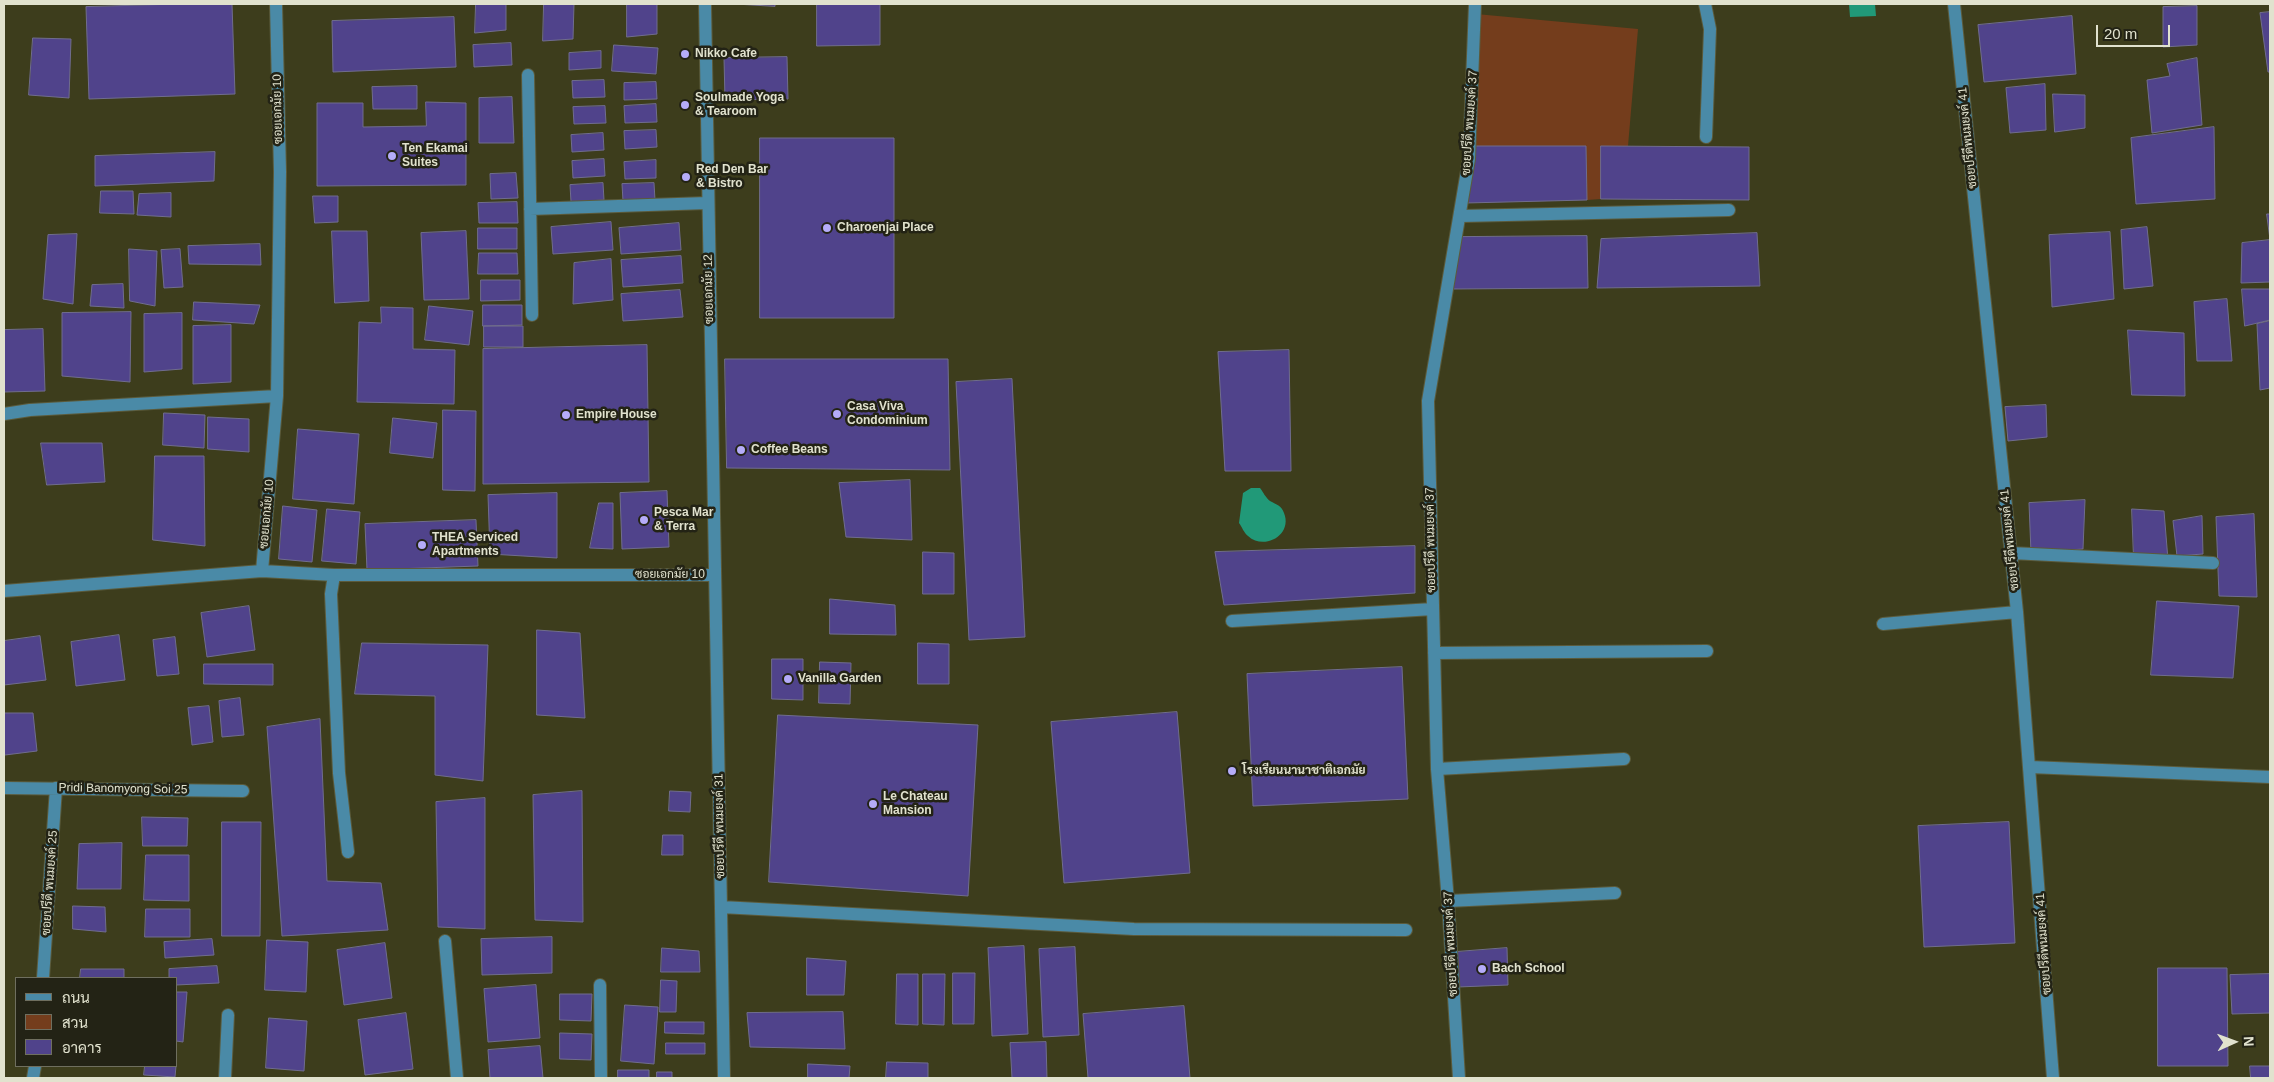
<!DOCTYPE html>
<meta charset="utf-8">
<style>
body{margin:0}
#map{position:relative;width:2274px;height:1082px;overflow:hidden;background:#3d3d1c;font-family:Helvetica,Sarabun,sans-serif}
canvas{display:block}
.frame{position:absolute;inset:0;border:5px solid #e1e2ce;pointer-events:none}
.legend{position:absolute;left:15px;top:977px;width:162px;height:90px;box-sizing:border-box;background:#232315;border:1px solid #6f6f5f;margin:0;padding:6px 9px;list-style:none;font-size:15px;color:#e1e2ce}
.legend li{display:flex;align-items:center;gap:10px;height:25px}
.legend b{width:25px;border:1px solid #6f6f5f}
.north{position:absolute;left:2209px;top:1017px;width:50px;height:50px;-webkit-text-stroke:4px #232315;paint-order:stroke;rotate:88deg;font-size:14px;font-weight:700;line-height:20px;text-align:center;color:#e1e2ce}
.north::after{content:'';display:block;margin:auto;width:18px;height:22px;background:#e1e2ce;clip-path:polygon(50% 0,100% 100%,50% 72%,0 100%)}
.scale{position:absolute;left:2096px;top:25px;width:74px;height:22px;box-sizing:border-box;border:2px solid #e1e2ce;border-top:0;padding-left:6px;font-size:15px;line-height:18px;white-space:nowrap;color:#e1e2ce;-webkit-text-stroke:4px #232315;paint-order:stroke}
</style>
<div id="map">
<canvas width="2274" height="1082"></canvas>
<div class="frame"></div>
<ul class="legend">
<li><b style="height:6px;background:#4a8aa7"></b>ถนน</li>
<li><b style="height:14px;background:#743d1c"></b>สวน</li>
<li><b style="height:14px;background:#50438b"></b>อาคาร</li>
</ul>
<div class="north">N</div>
<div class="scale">20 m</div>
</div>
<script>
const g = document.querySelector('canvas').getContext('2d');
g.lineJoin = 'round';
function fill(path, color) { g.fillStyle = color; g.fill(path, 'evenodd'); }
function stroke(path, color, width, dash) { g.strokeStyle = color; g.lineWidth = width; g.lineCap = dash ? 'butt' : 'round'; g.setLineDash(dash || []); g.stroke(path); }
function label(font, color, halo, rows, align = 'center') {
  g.font = font + ' Helvetica,Sarabun,sans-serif'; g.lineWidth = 5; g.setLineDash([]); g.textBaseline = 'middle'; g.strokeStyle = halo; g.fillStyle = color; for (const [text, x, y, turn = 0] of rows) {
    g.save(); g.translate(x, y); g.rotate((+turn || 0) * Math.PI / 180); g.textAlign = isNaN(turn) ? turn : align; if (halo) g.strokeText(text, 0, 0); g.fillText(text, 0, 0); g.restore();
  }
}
const green = new Path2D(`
 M 1476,14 L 1638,29 L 1628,146 L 1601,147 L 1601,199 L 1587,200 L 1586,146 L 1474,146 Z`);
const water = new Path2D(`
 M 1849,4 L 1875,4 L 1876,16 L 1850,17 Z
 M 1251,488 L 1260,488 C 1263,492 1266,498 1270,501 C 1277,505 1281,505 1284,513 C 1293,535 1264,551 1248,536 C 1244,533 1242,527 1239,523 L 1243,493 Z`);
const building = new Path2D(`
 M 179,4 L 232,4 L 235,94 L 89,99 L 86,7 Z
 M 476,4 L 506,4 L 506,30 L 475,33 Z
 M 544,4 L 574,4 L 573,39 L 543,41 Z
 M 627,4 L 657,4 L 657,34 L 627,37 Z
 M 736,4 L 775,4 L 775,6 Z
 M 817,4 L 880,4 L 880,45 L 817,46 Z
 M 2197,6 L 2197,45 L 2163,47 L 2163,7 Z
 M 2270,12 L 2270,72 L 2268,72 L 2260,13 Z
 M 2072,16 L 2076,74 L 1984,82 L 1978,25 Z
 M 454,17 L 456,67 L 333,72 L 332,21 Z
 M 33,38 L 71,39 L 69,98 L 29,95 Z
 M 511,43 L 512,65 L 474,67 L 473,45 Z
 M 614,45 L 658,48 L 656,74 L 612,71 Z
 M 601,51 L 601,68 L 569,70 L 569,53 Z
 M 787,57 L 788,99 L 725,100 L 724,58 Z
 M 2197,58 L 2202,125 L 2152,133 L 2147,80 L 2170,76 L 2167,64 Z
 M 604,80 L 605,97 L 573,98 L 572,81 Z
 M 656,82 L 657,99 L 624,100 L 624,83 Z
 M 2045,84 L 2046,130 L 2010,133 L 2006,88 Z
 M 417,86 L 417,109 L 373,109 L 372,87 Z
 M 2053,94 L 2085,95 L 2085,128 L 2055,132 Z
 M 512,97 L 514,143 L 479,143 L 479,98 Z
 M 426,102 L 466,103 L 466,185 L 317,186 L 317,103 L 363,103 L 363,127 L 426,126 Z
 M 656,104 L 657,122 L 625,123 L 624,106 Z
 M 605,106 L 606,123 L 574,124 L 573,107 Z
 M 2214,127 L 2215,199 L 2136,204 L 2131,138 Z
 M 656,130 L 657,147 L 625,149 L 624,131 Z
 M 603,133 L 604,150 L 572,152 L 571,135 Z
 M 760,138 L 894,138 L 894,318 L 760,318 Z
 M 1474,146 L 1586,146 L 1587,200 L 1466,203 Z
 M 1601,146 L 1749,147 L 1749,200 L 1601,199 Z
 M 215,152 L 214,181 L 95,186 L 95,156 Z
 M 604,159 L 605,176 L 573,178 L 572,161 Z
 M 656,160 L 656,178 L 625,179 L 624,162 Z
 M 516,173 L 518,198 L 491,199 L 490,174 Z
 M 603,183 L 604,200 L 571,202 L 570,185 Z
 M 654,183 L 655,200 L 623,201 L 622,184 Z
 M 101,191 L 133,191 L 134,214 L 100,213 Z
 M 171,193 L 171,217 L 137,215 L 139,194 Z
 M 313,196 L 338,196 L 338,222 L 315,223 Z
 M 517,202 L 518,223 L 479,223 L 478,203 Z
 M 2267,214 L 2270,214 L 2270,239 Z
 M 611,222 L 613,250 L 553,254 L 551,227 Z
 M 679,223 L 681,250 L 621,254 L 619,228 Z
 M 2147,227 L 2153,286 L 2124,289 L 2121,230 Z
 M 478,228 L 517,228 L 517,249 L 478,249 Z
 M 332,231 L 367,231 L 369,301 L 335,303 Z
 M 466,231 L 469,299 L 424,300 L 421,233 Z
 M 2110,232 L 2114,299 L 2052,307 L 2049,235 Z
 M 1757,233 L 1760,286 L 1597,288 L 1601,239 Z
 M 77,234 L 73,304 L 43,299 L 48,235 Z
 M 1587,236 L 1588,288 L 1452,289 L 1461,237 Z
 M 2270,240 L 2270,282 L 2241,283 L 2242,243 Z
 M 260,244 L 261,265 L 189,264 L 188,246 Z
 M 129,249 L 157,251 L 155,306 L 130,301 Z
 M 180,249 L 183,287 L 164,288 L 161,250 Z
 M 479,253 L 517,253 L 518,274 L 478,274 Z
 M 681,256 L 683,283 L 623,287 L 621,260 Z
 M 611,259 L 613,300 L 573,304 L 574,263 Z
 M 481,280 L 520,280 L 520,300 L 481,301 Z
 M 123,284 L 124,308 L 90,306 L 92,285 Z
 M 2242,289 L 2270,289 L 2270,320 L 2245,326 Z
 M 680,290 L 683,317 L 623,321 L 621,294 Z
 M 2227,299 L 2232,361 L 2197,361 L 2194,302 Z
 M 194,302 L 260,305 L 254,324 L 193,320 Z
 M 483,305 L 522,305 L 522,325 L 483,326 Z
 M 429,306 L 473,311 L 469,345 L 425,340 Z
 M 381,307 L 413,308 L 413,349 L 455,350 L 454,404 L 357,402 L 359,322 L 381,323 Z
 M 131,312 L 130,382 L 62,376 L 62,313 Z
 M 182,313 L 182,369 L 144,372 L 144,314 Z
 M 2270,321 L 2270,388 L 2260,390 L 2257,324 Z
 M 231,325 L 231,382 L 193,384 L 193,326 Z
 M 484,326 L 523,326 L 523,347 L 484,347 Z
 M 43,329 L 45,391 L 4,392 L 4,330 Z
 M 2128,330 L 2184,333 L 2185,396 L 2132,395 Z
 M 647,345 L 649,482 L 483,484 L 483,349 Z
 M 1289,350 L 1291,471 L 1225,471 L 1218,352 Z
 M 725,359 L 948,359 L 950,470 L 727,468 Z
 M 1012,379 L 1025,637 L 969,640 L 956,382 Z
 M 2046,405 L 2047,437 L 2008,441 L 2005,407 Z
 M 443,410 L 476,411 L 475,491 L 443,490 Z
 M 164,413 L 205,415 L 204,448 L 163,445 Z
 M 208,417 L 249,419 L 249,452 L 208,449 Z
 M 393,418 L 437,423 L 433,458 L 390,453 Z
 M 298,429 L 359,434 L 354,504 L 293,499 Z
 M 41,443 L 102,443 L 105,482 L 47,485 Z
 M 155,456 L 204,456 L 205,546 L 153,540 Z
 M 910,480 L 912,540 L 846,537 L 839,483 Z
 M 667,491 L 669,547 L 622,549 L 620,493 Z
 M 557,493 L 557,558 L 490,554 L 488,495 Z
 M 2085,500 L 2083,549 L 2031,553 L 2029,503 Z
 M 599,503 L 613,503 L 613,549 L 590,548 Z
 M 283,506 L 317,510 L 312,562 L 279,559 Z
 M 327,509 L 360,512 L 356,564 L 322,561 Z
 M 2132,509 L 2164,511 L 2168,560 L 2134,559 Z
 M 2254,514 L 2257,597 L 2219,596 L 2216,517 Z
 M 2202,516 L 2203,554 L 2177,556 L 2173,521 Z
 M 476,520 L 478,566 L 367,570 L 365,524 Z
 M 1415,546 L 1415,593 L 1224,605 L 1215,552 Z
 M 923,552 L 954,553 L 954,594 L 923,594 Z
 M 830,599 L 895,605 L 896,635 L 830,634 Z
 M 2157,601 L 2239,606 L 2233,678 L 2151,675 Z
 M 249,606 L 255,650 L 207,657 L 201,613 Z
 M 537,630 L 580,633 L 585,718 L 537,715 Z
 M 119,635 L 125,680 L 76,686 L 71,642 Z
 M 40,636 L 46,680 L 4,685 L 4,641 Z
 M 175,637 L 179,674 L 157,676 L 153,640 Z
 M 362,643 L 488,645 L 483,781 L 435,775 L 435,696 L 355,694 Z
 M 918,643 L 949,644 L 949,684 L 918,684 Z
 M 772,659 L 803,659 L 803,700 L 772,699 Z
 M 820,662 L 851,663 L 850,704 L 819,703 Z
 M 204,664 L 273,664 L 273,685 L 204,684 Z
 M 1402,667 L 1408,799 L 1253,806 L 1247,674 Z
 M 240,698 L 244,735 L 222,737 L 219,701 Z
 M 209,706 L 213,742 L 192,745 L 188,708 Z
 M 1177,712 L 1190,873 L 1064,883 L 1051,722 Z
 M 4,713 L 33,713 L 37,751 L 5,755 Z
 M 778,715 L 978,725 L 968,896 L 769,882 Z
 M 320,719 L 327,881 L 381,883 L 388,930 L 282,936 L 267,727 Z
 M 582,791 L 583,922 L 535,920 L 533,795 Z
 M 670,791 L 691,792 L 690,812 L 669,811 Z
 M 485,798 L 485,929 L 438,927 L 436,802 Z
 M 142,817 L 188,818 L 187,846 L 143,846 Z
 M 222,822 L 261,822 L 260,936 L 222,936 Z
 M 2009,822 L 2015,943 L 1924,947 L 1918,826 Z
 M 663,835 L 683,835 L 683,855 L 662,855 Z
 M 122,843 L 121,889 L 77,889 L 79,844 Z
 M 146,855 L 189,855 L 189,901 L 144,900 Z
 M 73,906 L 105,907 L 106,932 L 73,929 Z
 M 146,909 L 190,909 L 190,937 L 145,937 Z
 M 552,937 L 552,973 L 482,975 L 481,939 Z
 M 212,939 L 214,955 L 165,958 L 164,942 Z
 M 267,940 L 308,942 L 306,992 L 265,990 Z
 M 385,943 L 392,998 L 344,1005 L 337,950 Z
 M 1024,946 L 1028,1034 L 992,1036 L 988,948 Z
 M 1075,947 L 1079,1035 L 1043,1037 L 1039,949 Z
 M 662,948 L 699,951 L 700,972 L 661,972 Z
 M 1507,948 L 1508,985 L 1458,987 L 1456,952 Z
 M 807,958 L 846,961 L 844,995 L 807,995 Z
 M 217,966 L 219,983 L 176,985 L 176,978 L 169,978 L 169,969 Z
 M 2158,968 L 2227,968 L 2228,1066 L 2158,1066 Z
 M 81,969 L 124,969 L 124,978 L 80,978 Z
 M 953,973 L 975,973 L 974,1024 L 953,1024 Z
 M 897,974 L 918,974 L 918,1025 L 896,1024 Z
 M 923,974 L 945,974 L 944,1025 L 923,1024 Z
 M 2270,974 L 2270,1013 L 2232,1014 L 2230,975 Z
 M 661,980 L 677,981 L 676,1012 L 660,1012 Z
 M 536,985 L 540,1038 L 488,1042 L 484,989 Z
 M 176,992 L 187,992 L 183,1042 L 176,1041 Z
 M 560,994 L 592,994 L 591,1021 L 560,1020 Z
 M 625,1005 L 658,1007 L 654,1064 L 621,1061 Z
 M 1184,1006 L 1190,1078 L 1088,1078 L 1083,1014 Z
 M 843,1012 L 845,1049 L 750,1047 L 747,1013 Z
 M 406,1013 L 413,1069 L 365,1075 L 358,1020 Z
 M 269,1018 L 307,1021 L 304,1071 L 266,1068 Z
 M 665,1022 L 704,1022 L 704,1034 L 665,1033 Z
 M 560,1033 L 592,1034 L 591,1060 L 560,1059 Z
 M 1046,1042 L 1047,1078 L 1012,1078 L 1010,1043 Z
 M 666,1043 L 705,1043 L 705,1054 L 666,1054 Z
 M 540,1046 L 543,1078 L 490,1078 L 488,1050 Z
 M 887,1062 L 928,1063 L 928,1078 L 886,1078 Z
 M 808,1064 L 850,1066 L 849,1078 L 808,1078 Z
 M 145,1066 L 176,1066 L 175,1077 L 144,1075 Z
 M 2250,1066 L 2270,1066 L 2270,1078 L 2251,1078 Z
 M 618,1070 L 649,1070 L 649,1078 L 618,1078 Z
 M 657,1072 L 672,1072 L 672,1078 L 657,1078 Z`);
const minor = new Path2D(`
 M 276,4 L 280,172 L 277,396 L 262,571 L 334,575 L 715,575
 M 705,4 L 724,1078
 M 1705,4 L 1710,29 L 1706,137
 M 1954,4 L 2017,612 L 2053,1078
 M 528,75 L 532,315
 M 530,209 L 707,203
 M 1461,216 L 1729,210
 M 4,414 L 30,410 L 277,396
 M 2011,553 L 2213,563
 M 334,575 L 331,594 L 339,773 L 348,852
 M 4,591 L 262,571
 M 1232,621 L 1433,609
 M 1883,624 L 2017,612
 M 1434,653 L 1707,651
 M 2030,767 L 2270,777
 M 1437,769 L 1624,759
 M 4,788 L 243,791
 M 1448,901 L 1615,893
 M 721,907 L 1134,929 L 1406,930
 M 445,941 L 457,1078
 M 43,978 L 56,788
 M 600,985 L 601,1078
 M 33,1078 L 35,1066
 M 225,1078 L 228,1015
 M 1459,1078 L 1448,901 L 1437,769 L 1428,401 L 1469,159 L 1475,4`);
const markers = [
 [685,54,5,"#b5acf9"],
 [685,105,5,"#b5acf9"],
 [392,156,5,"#b5acf9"],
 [686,177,5,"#b5acf9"],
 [827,228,5,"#b5acf9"],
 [837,414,5,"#b5acf9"],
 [566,415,5,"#b5acf9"],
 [741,450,5,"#b5acf9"],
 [644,520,5,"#b5acf9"],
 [422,545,5,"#b5acf9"],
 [788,679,5,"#b5acf9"],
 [1232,771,5,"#b5acf9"],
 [873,804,5,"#b5acf9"],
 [1482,969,5,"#b5acf9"]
];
const poiNames = [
 ["Nikko Cafe",695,54],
 ["Soulmade Yoga",695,98],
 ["& Tearoom",695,112],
 ["Ten Ekamai",402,149],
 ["Suites",402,163],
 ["Red Den Bar",696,170],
 ["& Bistro",696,184],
 ["Charoenjai Place",837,228],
 ["Casa Viva",847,407],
 ["Condominium",847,421],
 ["Empire House",576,415],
 ["Coffee Beans",751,450],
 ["Pesca Mar",654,513],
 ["& Terra",654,527],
 ["THEA Serviced",432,538],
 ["Apartments",432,552],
 ["Vanilla Garden",798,679],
 ["โรงเรียนนานาชาติเอกมัย",1242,771],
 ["Le Chateau",883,797],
 ["Mansion",883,811],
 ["Bach School",1492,969]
];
const streetNames = [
 ["ซอยเอกมัย 10",278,109,-91],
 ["ซอยปรีดี พนมยงค์ 37",1470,123,-86],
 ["ซอยปรีดีพนมยงค์ 41",1968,138,-96],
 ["ซอยเอกมัย 12",709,289,-91],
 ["ซอยเอกมัย 10",267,514,-85],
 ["ซอยปรีดี พนมยงค์ 37",1431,540,-91],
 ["ซอยปรีดีพนมยงค์ 41",2010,540,-96],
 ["ซอยเอกมัย 10",670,575],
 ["Pridi Banomyong Soi 25",123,789,1],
 ["ซอยปรีดี พนมยงค์ 31",720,826,-91],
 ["ซอยปรีดี พนมยงค์ 25",50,883,-86],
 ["ซอยปรีดี พนมยงค์ 37",1451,944,-93],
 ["ซอยปรีดีพนมยงค์ 41",2044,944,-94]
];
fill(green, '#743d1c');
fill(water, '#219978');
fill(building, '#50438b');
stroke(building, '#706d8e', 1);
stroke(minor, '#5b5b3c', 14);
stroke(minor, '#4a8aa7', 12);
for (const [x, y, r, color] of markers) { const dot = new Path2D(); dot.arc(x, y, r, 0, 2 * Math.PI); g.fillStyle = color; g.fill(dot); stroke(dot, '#232315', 2); }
label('bold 12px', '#e1e2ce', '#232315', poiNames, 'left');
label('12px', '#e1e2ce', '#232315', streetNames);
</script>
